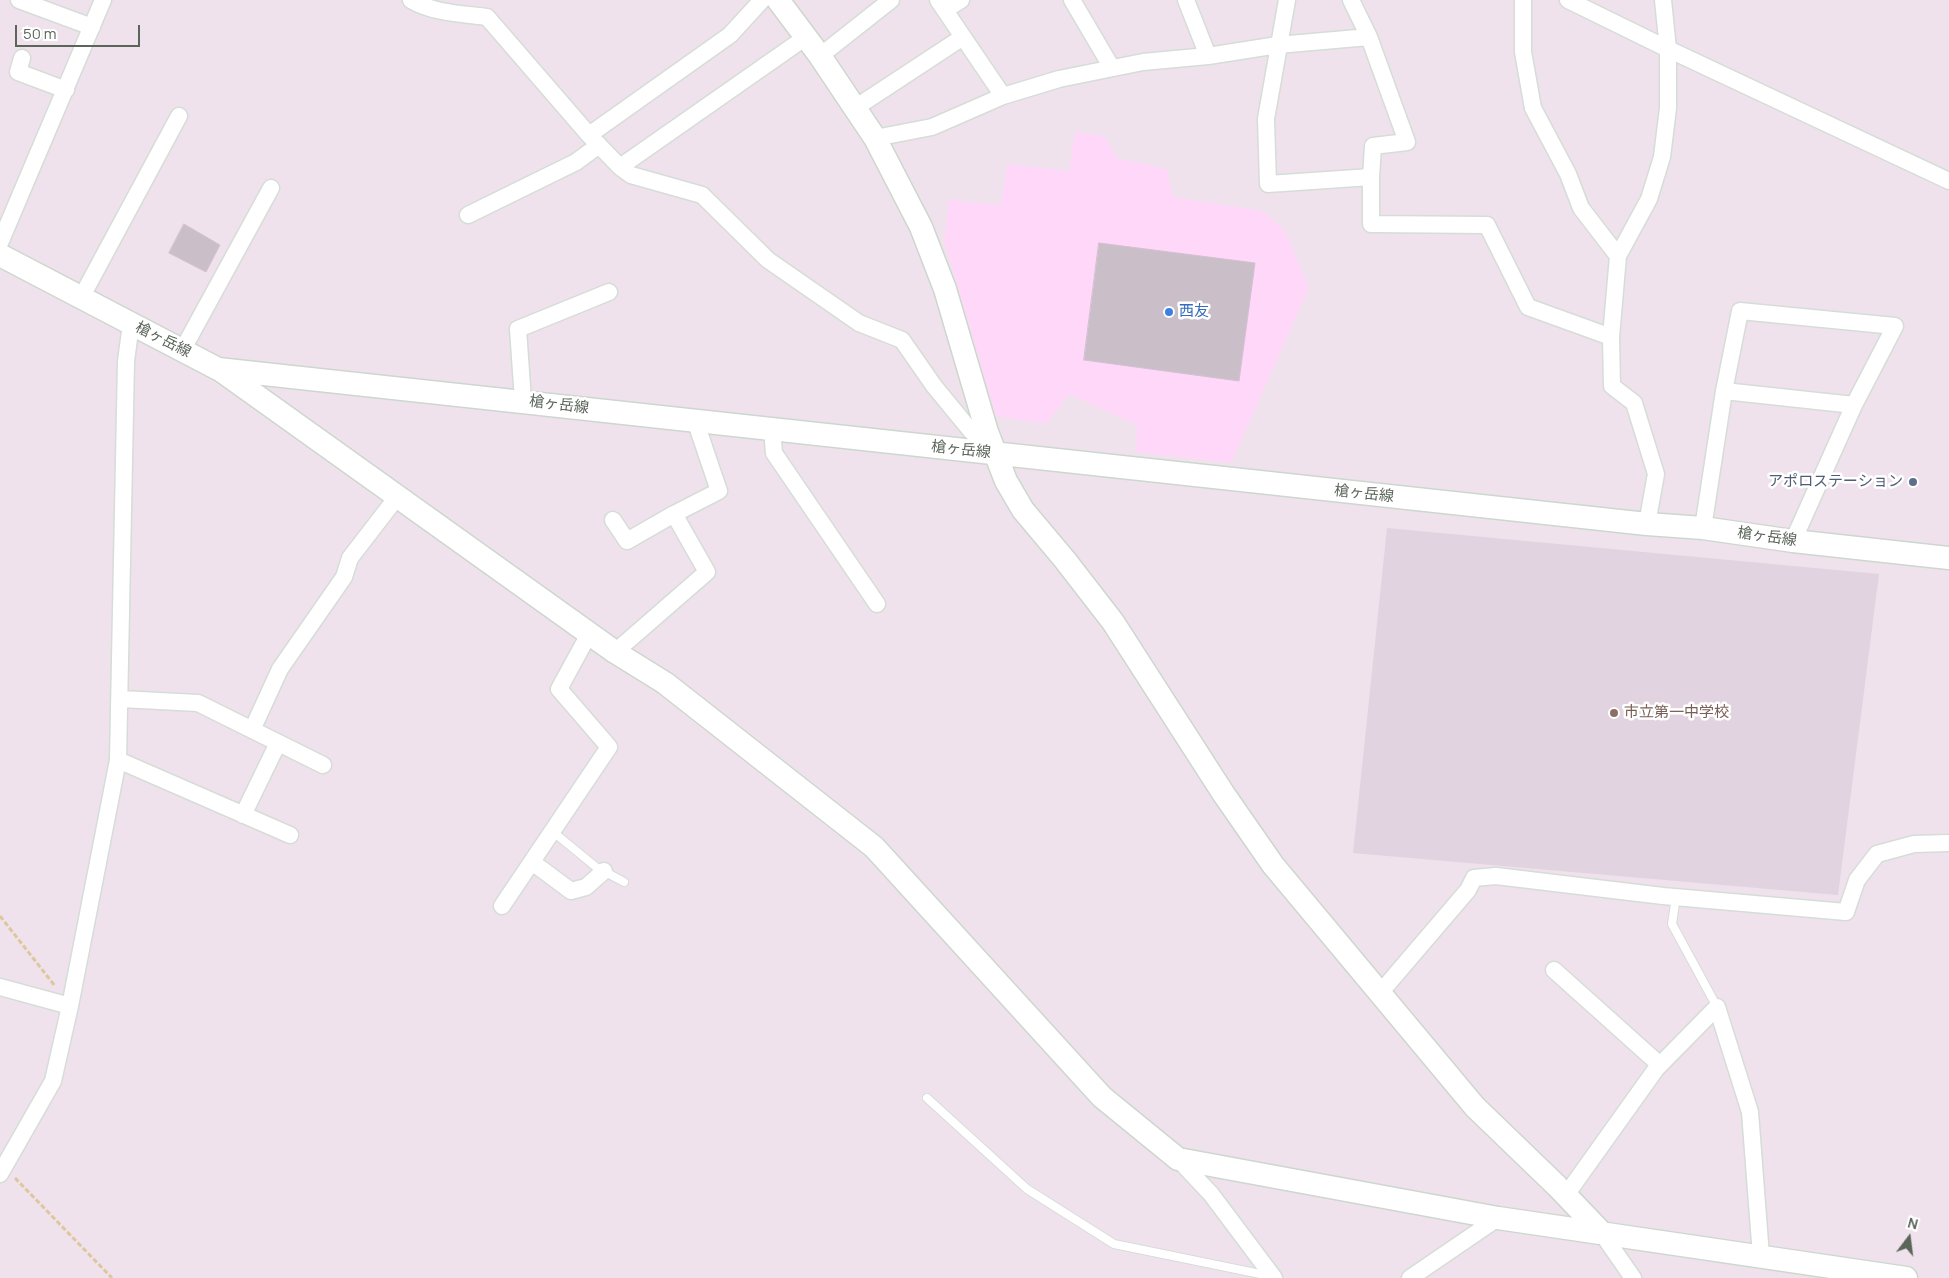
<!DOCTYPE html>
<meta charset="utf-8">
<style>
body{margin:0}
#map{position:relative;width:1949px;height:1278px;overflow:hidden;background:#efe2ed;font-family:Manrope,sans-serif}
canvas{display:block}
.north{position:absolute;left:1884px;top:1213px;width:50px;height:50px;-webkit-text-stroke:4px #fff;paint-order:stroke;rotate:15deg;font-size:14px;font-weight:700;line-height:20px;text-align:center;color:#5b655a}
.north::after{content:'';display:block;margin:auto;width:18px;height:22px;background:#5b655a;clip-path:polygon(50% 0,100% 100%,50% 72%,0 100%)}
.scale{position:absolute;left:15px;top:25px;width:125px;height:22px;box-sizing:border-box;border:2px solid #5b655a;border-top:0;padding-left:6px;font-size:15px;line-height:18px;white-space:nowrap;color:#5b655a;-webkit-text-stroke:4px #fff;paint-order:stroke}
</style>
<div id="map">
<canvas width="1949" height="1278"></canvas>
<div class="north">N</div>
<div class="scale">50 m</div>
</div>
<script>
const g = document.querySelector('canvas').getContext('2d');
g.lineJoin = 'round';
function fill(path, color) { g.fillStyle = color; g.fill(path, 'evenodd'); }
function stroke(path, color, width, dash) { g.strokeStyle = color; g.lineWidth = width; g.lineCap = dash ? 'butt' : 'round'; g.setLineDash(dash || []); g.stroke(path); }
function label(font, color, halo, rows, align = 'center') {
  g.font = font + ' Manrope,"Noto Sans JP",sans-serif'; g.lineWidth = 5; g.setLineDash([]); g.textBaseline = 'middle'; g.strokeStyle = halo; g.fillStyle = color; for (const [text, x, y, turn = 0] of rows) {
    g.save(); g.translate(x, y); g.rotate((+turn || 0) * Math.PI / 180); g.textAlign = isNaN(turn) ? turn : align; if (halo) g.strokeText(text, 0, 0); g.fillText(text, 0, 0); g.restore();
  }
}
const commercial = new Path2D(`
 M 1075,132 L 1104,136 L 1117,158 L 1167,169 L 1173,197 L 1263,211 L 1286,232 L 1309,288 L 1231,463 L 1136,452 L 1137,425 L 1069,394 L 1046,424 L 996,416 L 944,241 L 949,200 L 1001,205 L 1007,164 L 1069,171 Z`);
const education = new Path2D(`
 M 1387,528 L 1879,574 L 1838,895 L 1353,853 Z`);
const building = new Path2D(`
 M 184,224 L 220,245 L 206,272 L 169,253 Z
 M 1099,243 L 1255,263 L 1239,381 L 1084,360 Z`);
const path = new Path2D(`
 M 0,916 L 55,986
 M 15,1178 L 112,1278`);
const lane = new Path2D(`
 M 552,831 L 596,867 L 624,882
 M 1676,897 L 1672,924 L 1717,1007
 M 927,1098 L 1027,1189 L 1114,1244 L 1270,1276`);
const street = new Path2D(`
 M 19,0 L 92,27
 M 411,0 C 433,13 463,14 487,17 L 589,135 L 730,35 L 762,0
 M 938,0 L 1003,96
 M 1072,0 L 1112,68
 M 1186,0 L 1208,56
 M 1287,0 L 1266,119 L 1268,184 L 1371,177 L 1373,146 L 1407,142 L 1369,37 L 1351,0
 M 1523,0 L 1523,52 L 1533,108 L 1568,174 L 1581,208 L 1618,256
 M 1568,0 L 1668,49 L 1949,181
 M 945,10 L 961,0
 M 820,56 L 891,0
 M 22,58 L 18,72 L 66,90
 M 855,108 L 963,37
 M 589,135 L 620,167 L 806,37
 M 875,138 L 932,127 L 1003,96 L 1059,79 L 1143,62 L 1208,56 L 1278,45 L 1369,37
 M 620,167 L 631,175 L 702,195 L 768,260 L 859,323 L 902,340 L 934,386 L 971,431 L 992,451
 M 1371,177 L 1371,224 L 1487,225 L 1528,307 L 1611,337
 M 468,215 L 576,162 L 599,145
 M 0,243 L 103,0
 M 81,298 L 179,116
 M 183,349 L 271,188
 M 1724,391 L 1854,405
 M 523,400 L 518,329 L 609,292
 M 772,429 L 774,453 L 877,604
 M 613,520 L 627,541 L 674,514
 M 1647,524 L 1656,474 L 1634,403 L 1612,386 L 1611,337 L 1618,256 L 1649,199 L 1662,157 L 1668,108 L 1668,49 L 1663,0
 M 1703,528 L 1724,391 L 1740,311 L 1895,326 L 1854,405 L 1793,541
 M 615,652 L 707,572 L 674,514 L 719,491 L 695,420
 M 121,699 L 198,703 L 323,765
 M 252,730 L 280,669 L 344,577 L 350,558 L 397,497
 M 118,760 L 290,835
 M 243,815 L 278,743
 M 532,862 L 571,891 L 586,887 L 604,871
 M 502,906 L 609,747 L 559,689 L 589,634
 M 1554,970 L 1660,1065
 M 0,987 L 70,1006
 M 1380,993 L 1468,890 L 1474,878 L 1496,876 L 1663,896 L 1846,912 L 1857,880 L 1877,854 L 1914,844 L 1949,843
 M 1178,1159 L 1211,1194 L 1274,1278
 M 0,1174 L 53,1081 L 70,1006 L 118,760 L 126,361 L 131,324
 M 1566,1195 L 1656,1069 L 1717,1007 L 1750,1112 L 1761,1256
 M 1601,1232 L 1633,1278
 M 1410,1278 L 1498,1218`);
const secondary = new Path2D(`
 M 778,0 L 820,56 L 875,138 L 921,227 L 945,289 L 987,432 L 1006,481 L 1023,510 L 1065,560 L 1113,622 L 1223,793 L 1273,865 L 1475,1107 L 1557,1186 L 1601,1232
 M 0,255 L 218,369 L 1647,524 L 1703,528 L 1793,541 L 1949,558
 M 219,369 L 615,652 L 665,683 L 874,847 L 1102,1097 L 1178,1159 L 1498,1218 L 1906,1278`);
const markers = [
 [1169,312,5,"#3f7fe0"],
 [1913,482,5,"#5c6f8a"],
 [1614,713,5,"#8d6e63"]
];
const shopNames = [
 ["西友",1179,312]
];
const streetNames = [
 ["槍ヶ岳線",163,340,27],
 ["槍ヶ岳線",559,405,7],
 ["槍ヶ岳線",961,450,6],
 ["槍ヶ岳線",1364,494,6],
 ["槍ヶ岳線",1767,537,8]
];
const serviceNames = [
 ["アポロステーション",1903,482]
];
const educationNames = [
 ["市立第一中学校",1624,713]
];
fill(commercial, '#ffd7f8');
fill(education, '#e1d3df');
fill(building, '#cabfc9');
stroke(building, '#d4c0d2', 1);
stroke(lane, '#d5ddd6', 10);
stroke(street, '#d5ddd6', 19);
stroke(secondary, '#cdd7cd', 25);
stroke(path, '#ddc79d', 3, [5, 2.5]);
stroke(lane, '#fff', 8);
stroke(street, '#fff', 16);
stroke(secondary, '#fff', 22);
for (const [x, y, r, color] of markers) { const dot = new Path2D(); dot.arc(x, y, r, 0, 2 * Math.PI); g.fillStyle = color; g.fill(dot); stroke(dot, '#fff', 2); }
label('15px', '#366cbe', '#fff', shopNames, 'left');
label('15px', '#5b655a', '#fff', streetNames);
label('15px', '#4e5e75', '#fff', serviceNames, 'right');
label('15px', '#785e54', '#fff', educationNames, 'left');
</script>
